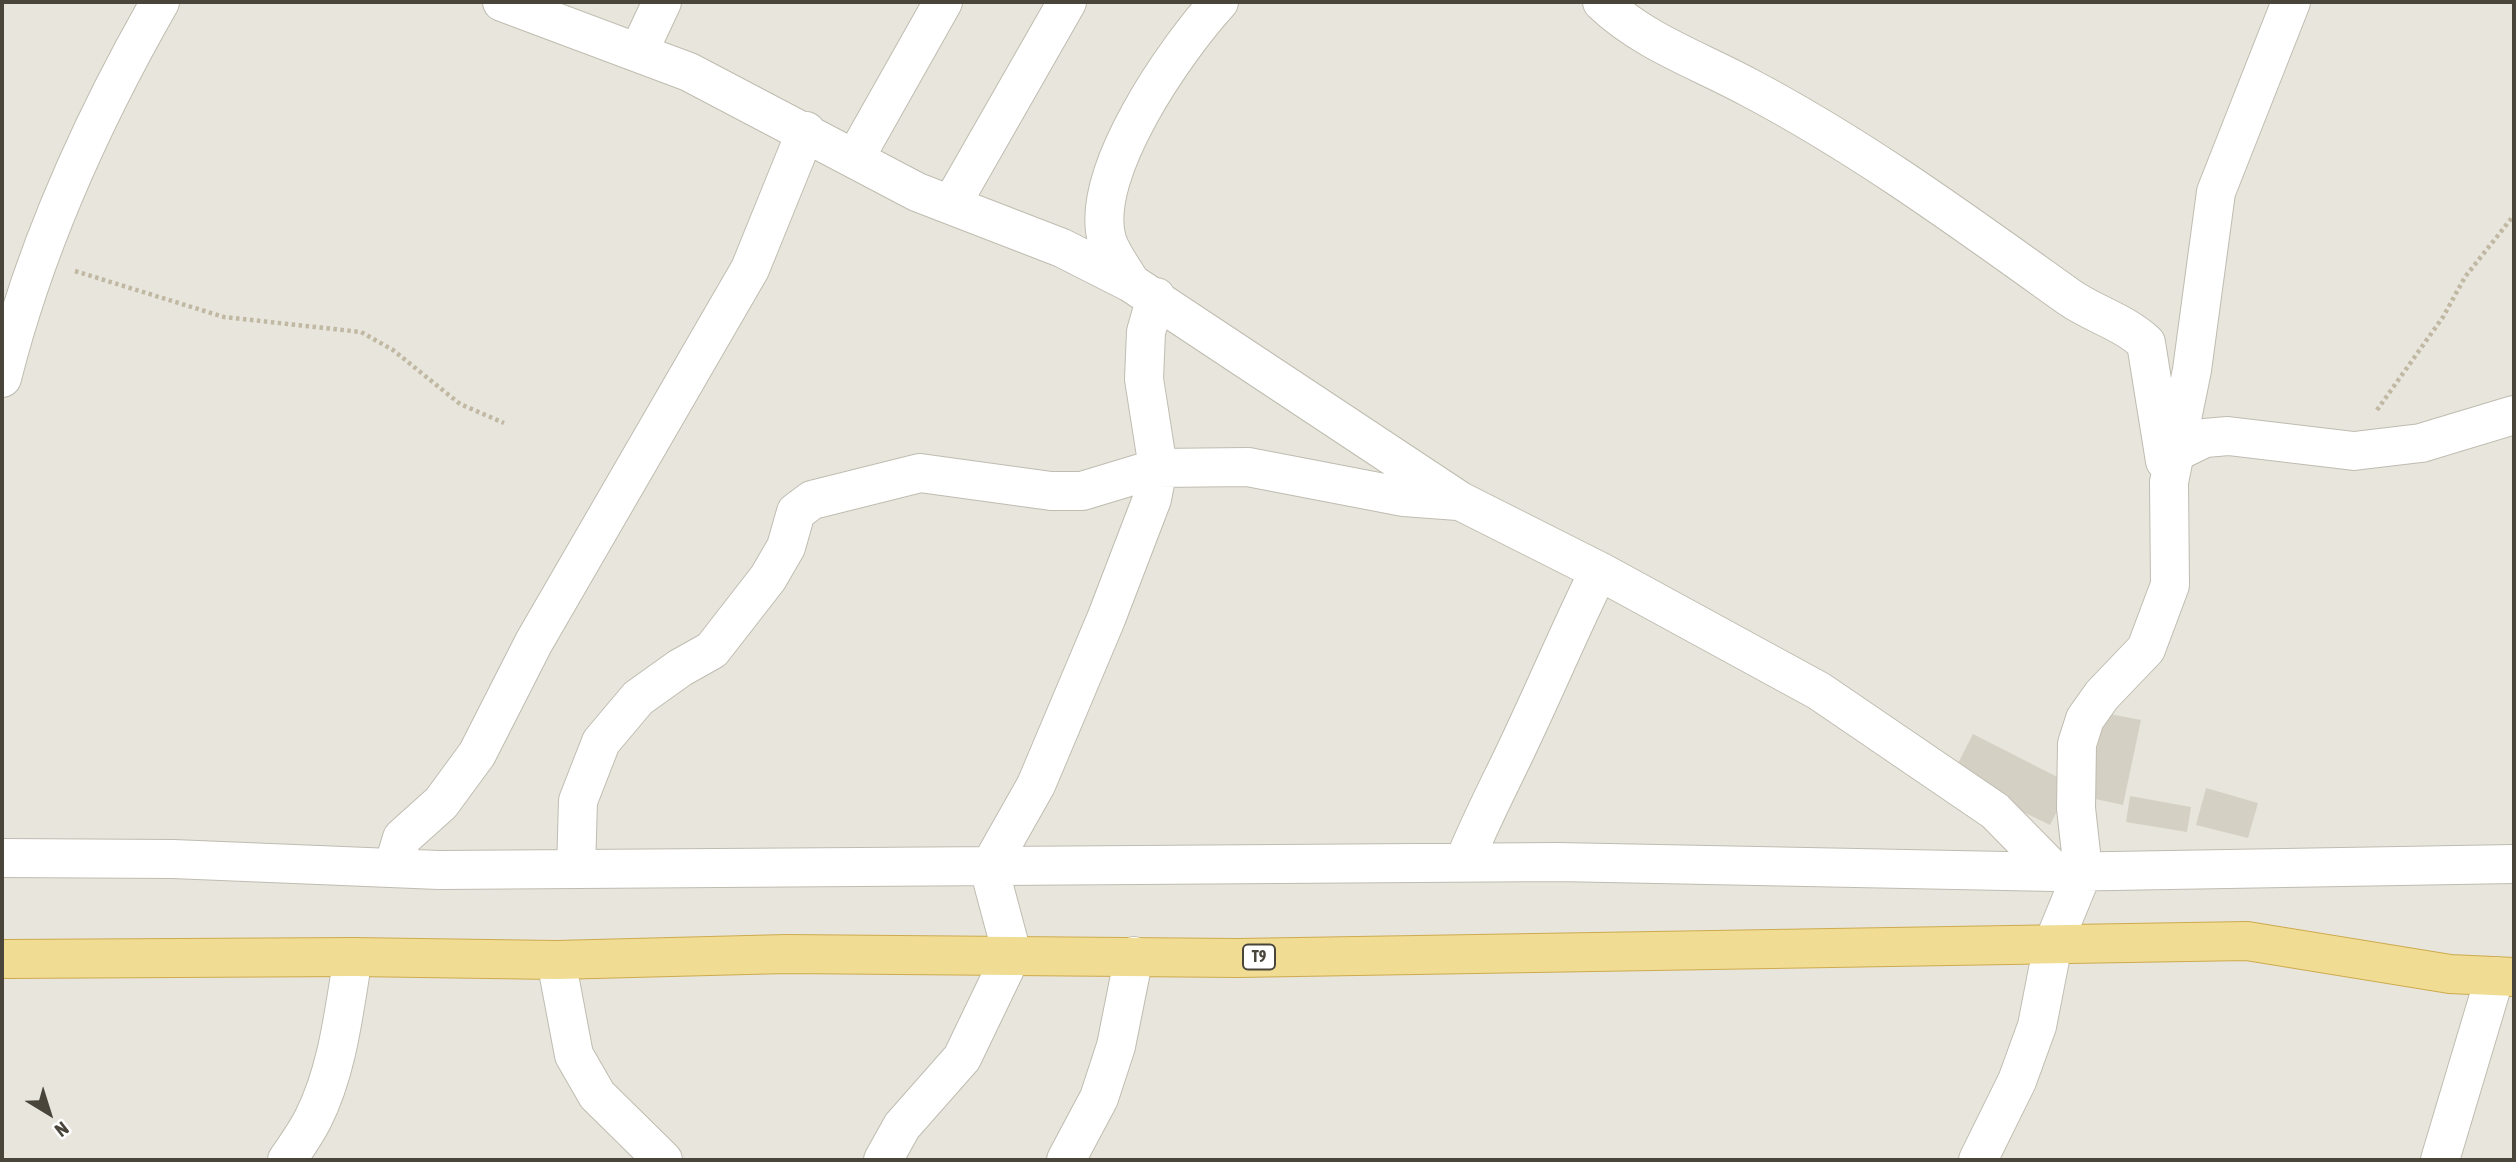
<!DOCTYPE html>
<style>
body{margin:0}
#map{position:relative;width:2516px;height:1162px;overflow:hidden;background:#f5f3ed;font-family:"Asap Condensed",sans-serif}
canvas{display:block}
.frame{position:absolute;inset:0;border:4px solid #49453b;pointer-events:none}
.north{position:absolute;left:14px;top:1078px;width:70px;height:70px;-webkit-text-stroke:5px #fff;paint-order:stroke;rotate:142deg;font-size:19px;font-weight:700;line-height:28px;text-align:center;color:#49453b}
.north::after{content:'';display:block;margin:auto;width:24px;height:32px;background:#49453b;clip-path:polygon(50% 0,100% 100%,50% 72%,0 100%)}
</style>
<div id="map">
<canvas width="2516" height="1162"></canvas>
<div class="frame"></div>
<div class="north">N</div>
</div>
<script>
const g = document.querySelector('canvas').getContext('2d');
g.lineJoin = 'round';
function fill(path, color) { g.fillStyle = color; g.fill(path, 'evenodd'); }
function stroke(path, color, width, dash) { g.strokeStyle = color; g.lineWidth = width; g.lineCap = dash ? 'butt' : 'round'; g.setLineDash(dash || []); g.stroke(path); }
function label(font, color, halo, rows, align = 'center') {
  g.font = font + ' "Asap Condensed",sans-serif'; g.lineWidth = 5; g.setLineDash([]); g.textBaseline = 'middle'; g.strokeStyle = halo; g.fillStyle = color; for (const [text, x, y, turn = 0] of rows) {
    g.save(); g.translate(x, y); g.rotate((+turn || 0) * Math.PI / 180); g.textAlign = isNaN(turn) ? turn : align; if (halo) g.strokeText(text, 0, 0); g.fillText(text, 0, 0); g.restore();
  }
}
const residential = new Path2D(`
 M 2,2 L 2514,2 L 2514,1160 L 2,1160 Z`);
const building = new Path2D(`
 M 2105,713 L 2141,720 L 2123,805 L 2086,797 Z
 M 1973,734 L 2071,784 L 2050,825 L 1951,777 Z
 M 2206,788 L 2258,803 L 2248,838 L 2196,825 Z
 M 2130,796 L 2191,807 L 2187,832 L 2126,822 Z`);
const path = new Path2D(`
 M 75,271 L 224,317 L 361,332 L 393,350 L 460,404 L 504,423
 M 2377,410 L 2443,317 L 2465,277 L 2514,215`);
const minor = new Path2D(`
 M 502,2 L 689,72 L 917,192 L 1062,248 L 1131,283 L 1460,501 L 1599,571 L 1819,691 L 1995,811 L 2055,872
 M 1602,2 C 1644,42 1698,60 1748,87 C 1862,147 1964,222 2069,297 C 2093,314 2124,322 2146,343 L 2165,461
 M 639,51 L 662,2
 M 855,158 L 943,2
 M 951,205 L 1067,2
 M 1131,283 C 1123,269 1111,254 1107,240 C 1088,174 1176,49 1219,2
 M 2,378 C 35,247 93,119 160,2
 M 2174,453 L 2205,438 L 2228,436 L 2354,451 L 2421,443 L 2514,415
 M 2,858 L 173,859 L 439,870 L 1558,862 L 2055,872 L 2514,864
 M 1464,862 C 1482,817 1505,775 1525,731 C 1550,678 1573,623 1599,571
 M 393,868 L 402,838 L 441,803 L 477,754 L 534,642 L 750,269 L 806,131
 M 576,869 L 578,801 L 601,742 L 638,698 L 680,668 L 712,650 L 768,578 L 786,547 L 796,512 L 812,500 L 920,473 L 1051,491 L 1082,491 L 1158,468 L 1248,467 L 1404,497 L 1458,501
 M 556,960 L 574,1055 L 597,1095 L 663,1160
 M 287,1160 C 296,1147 306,1133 313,1119 C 338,1070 344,1010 353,957
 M 883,1160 L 902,1126 L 962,1058 L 1012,954 L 989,868 L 1036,785 L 1106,619 L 1152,499 L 1158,468 L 1144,379 L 1146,332 L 1156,297
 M 1066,1160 L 1099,1098 L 1116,1046 L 1134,956
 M 1978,1160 L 2017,1081 L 2037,1026 L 2053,944 L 2083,871 L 2076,808 L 2077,744 L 2085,719 L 2102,695 L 2146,649 L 2170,585 L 2169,482 L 2192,370 L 2216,192 L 2291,2
 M 2440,1160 L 2495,976`);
const trunk = new Path2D(`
 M 2,959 L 353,957 L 556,960 L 786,954 L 1238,958 L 2247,941 L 2450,974 L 2514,977`);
const shields = [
 [1259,957,32]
];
const shieldNames = [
 ["T9",1259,957]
];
fill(residential, '#e8e5dc');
fill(building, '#d5d0c4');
stroke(minor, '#bfbcb0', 40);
stroke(trunk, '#cdab4f', 40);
stroke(path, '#c0b8a3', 4.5, [3.5, 3.5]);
stroke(minor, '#fff', 38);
stroke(trunk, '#f0dc93', 38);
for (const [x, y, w] of shields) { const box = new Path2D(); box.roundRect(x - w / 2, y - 12.5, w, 25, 5); g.fillStyle = '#fff'; g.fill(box); stroke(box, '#49453b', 2); }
label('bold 16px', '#49453b', null, shieldNames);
</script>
